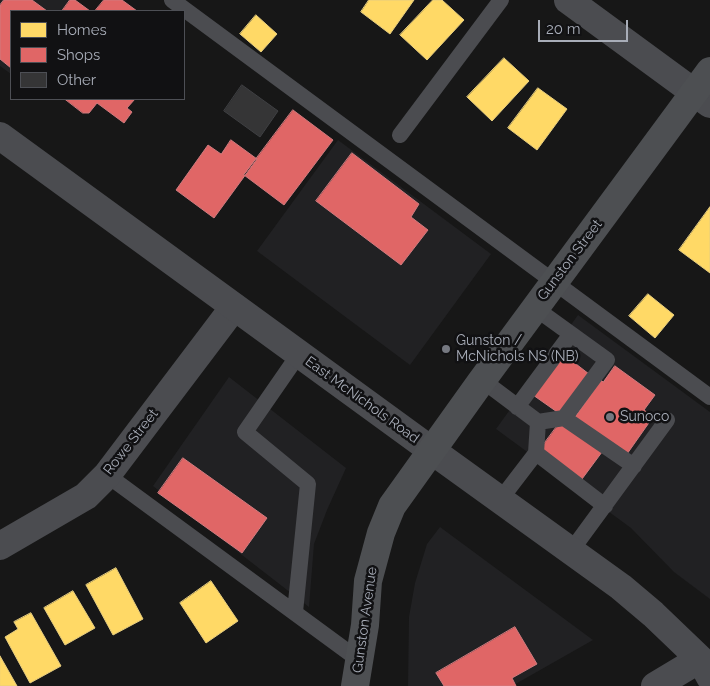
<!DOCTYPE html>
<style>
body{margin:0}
#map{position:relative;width:710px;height:686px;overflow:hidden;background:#171717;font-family:Raleway,sans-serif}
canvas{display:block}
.legend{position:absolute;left:10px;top:10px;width:175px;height:90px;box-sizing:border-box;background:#111113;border:1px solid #4d4f55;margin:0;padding:6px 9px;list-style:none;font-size:15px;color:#a8adb8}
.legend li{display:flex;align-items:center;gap:10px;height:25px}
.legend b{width:25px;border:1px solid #4d4f55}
.scale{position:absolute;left:538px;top:20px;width:90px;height:22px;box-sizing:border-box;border:2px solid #a8adb8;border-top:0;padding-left:6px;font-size:15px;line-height:18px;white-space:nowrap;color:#a8adb8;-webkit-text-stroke:4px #111113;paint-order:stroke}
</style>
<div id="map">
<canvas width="710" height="686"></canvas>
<ul class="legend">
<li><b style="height:14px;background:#ffd966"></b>Homes</li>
<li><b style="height:14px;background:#e06666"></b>Shops</li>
<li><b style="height:14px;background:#353536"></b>Other</li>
</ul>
<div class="scale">20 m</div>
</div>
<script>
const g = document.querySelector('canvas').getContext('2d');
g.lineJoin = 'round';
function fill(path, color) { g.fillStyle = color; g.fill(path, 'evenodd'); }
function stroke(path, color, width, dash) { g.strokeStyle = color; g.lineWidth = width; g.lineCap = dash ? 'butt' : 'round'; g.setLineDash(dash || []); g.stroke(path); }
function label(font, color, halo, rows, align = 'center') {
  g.font = font + ' Raleway,sans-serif'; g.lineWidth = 5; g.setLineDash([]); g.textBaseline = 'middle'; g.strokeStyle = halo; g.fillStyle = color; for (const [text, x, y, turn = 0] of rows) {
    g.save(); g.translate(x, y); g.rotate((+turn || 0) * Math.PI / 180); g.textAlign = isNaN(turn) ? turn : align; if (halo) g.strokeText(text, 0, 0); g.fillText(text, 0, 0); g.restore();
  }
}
const built = new Path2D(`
 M 0,0 L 69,0 L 61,11 L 11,11 L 11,74 L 0,66 Z
 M 338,140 L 491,254 L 410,365 L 257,251 Z
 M 578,315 L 710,412 L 710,599 L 674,572 L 631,528 L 496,429 Z
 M 229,377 L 346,468 L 327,510 L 314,544 L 309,607 L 153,486 Z
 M 440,527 L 593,640 L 512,686 L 408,686 L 409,617 L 415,583 L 427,544 Z`);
const homes = new Path2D(`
 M 369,0 L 414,0 L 390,34 L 361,12 Z
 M 433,0 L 442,0 L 464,20 L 427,60 L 400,35 Z
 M 256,15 L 277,34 L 261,52 L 240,34 Z
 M 504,58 L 529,81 L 492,121 L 467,97 Z
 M 538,88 L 567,109 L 537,150 L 508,128 Z
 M 710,207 L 710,273 L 679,250 Z
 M 648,294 L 674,315 L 655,338 L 629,316 Z
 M 116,568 L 143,619 L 113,635 L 86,585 Z
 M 211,581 L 238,621 L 206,643 L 180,603 Z
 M 73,591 L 95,628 L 65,645 L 44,608 Z
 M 31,613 L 61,666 L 30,683 L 5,637 L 18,629 L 14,622 Z
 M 0,656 L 17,686 L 0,686 Z`);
const shops = new Path2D(`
 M 4,0 L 32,0 L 47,11 L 11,11 L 11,68 L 0,59 L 0,5 Z
 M 70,0 L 75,0 L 90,11 L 62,11 Z
 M 104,0 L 122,0 L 137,11 L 95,11 Z
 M 65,99 L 135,99 L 127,108 L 132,112 L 124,123 L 97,103 L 89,113 L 83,113 Z
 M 293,110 L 333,140 L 284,205 L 244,175 Z
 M 231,140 L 257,159 L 214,218 L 176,190 L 208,145 L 221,154 Z
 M 352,153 L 419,204 L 411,217 L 428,230 L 401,265 L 316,201 Z
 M 563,354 L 589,374 L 560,414 L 533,395 Z
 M 615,366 L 655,395 L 644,410 L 653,417 L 627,454 L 575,417 L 601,380 L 603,382 Z
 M 561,421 L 602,452 L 582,479 L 541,448 Z
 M 183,458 L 267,518 L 242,553 L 158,493 Z
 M 515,627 L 537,664 L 512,678 L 516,686 L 444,686 L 436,673 Z`);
const building = new Path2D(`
 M 242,85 L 278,111 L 260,137 L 224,111 Z`);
const service = new Path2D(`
 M 172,0 L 710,397
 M 400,135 L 501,0
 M 535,308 L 607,360 L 564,418
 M 482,380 L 538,422 L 564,418 L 634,466
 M 517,407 L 571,334
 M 538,422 L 536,453 L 605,506
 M 107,475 L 359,660
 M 500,500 L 536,453
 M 571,551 L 667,420
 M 295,612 L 308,484 L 245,432 L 299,354`);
const minor = new Path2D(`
 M 568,0 L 710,104
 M 0,546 L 86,496 L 107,475 L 234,307`);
const tertiary = new Path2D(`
 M 0,136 L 431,450 L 621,587 L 653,614 L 700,659 L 710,677
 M 655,686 L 700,659`);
const primary = new Path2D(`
 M 355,686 L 365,625 L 368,581 L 381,533 L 392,506 L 480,383 L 710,71`);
const markers = [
 [446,349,5,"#757880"],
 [610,417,5,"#757880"]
];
const streetNames = [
 ["Gunston Street",570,260,-53],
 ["East McNichols Road",362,400,36],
 ["Rowe Street",131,442,-52],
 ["Gunston Avenue",365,620,-82]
];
const poiNames = [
 ["Gunston /",456,341],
 ["McNichols NS (NB)",456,357],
 ["Sunoco",620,417]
];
fill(built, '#212123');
fill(homes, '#ffd966');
stroke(homes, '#e5cc7f', 1);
fill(shops, '#e06666');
stroke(shops, '#cf7b7f', 1);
fill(building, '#353536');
stroke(building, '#3f4043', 1);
stroke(service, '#4b4c50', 16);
stroke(minor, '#4b4c50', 28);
stroke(tertiary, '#4b4c50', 28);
stroke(primary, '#4d4f52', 28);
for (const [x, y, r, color] of markers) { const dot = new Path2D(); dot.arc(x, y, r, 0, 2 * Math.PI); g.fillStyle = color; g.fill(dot); stroke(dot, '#111113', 2); }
label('14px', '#a8adb8', '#111113', streetNames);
label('14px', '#a8adb8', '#111113', poiNames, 'left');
</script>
